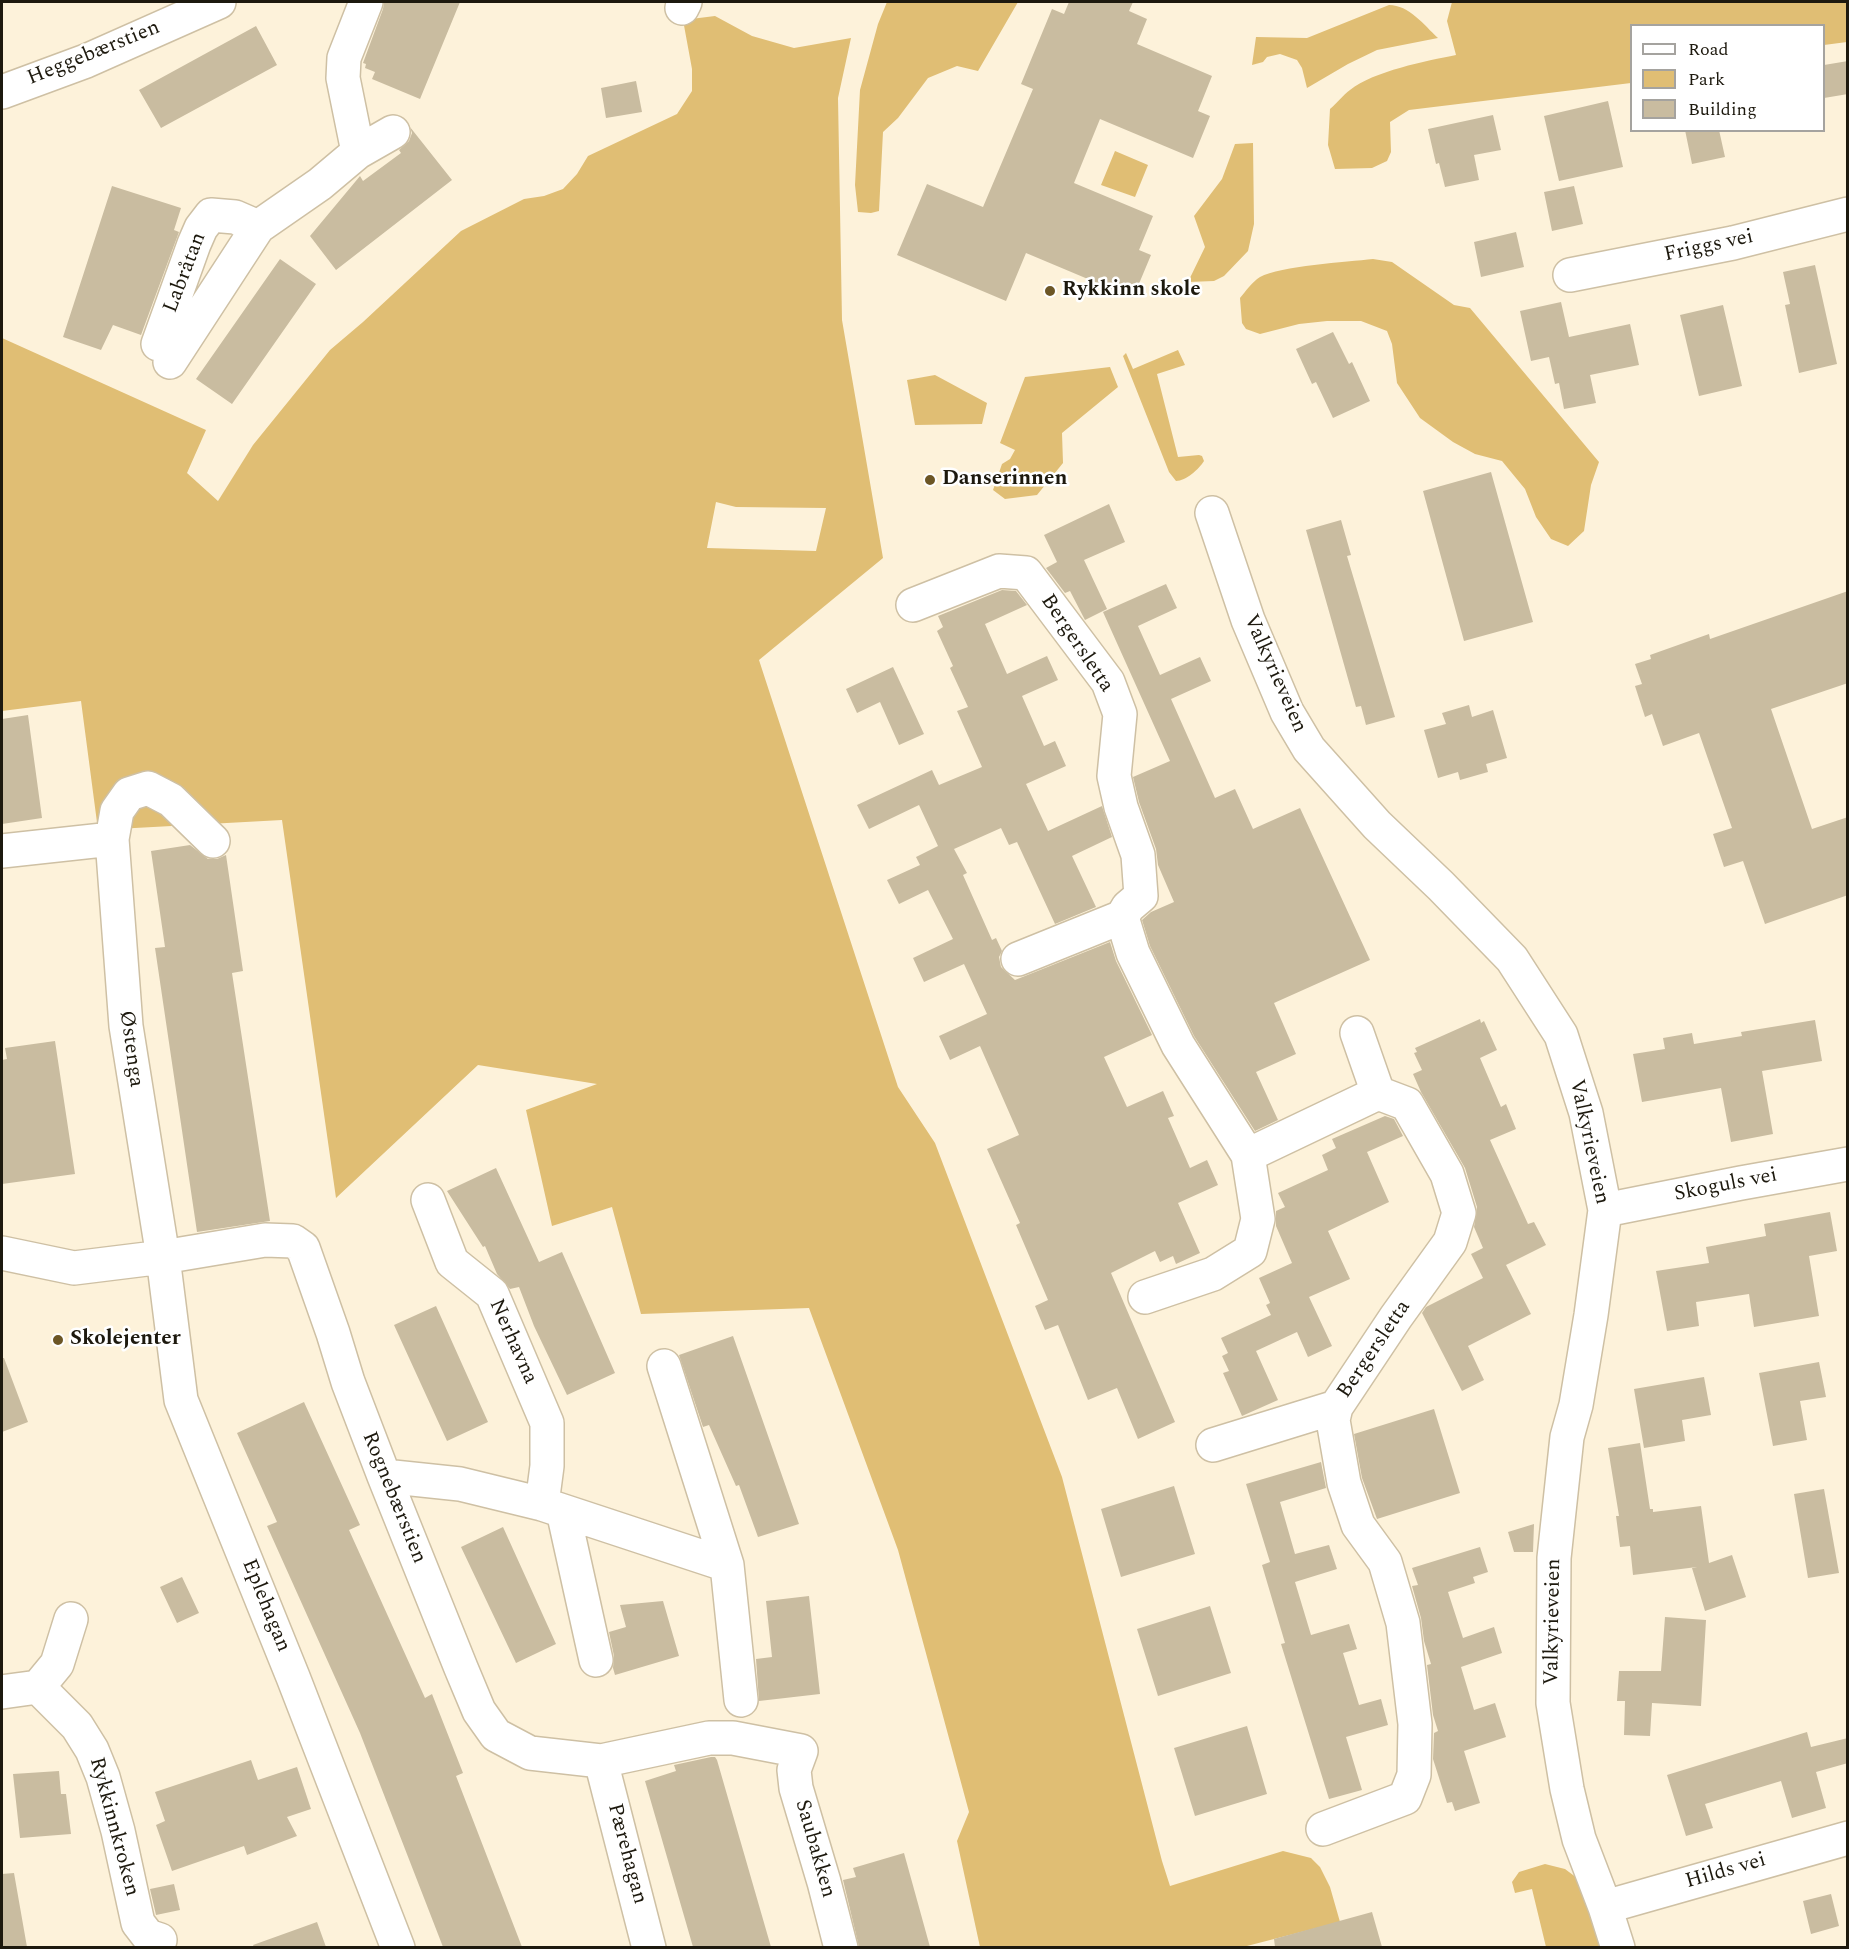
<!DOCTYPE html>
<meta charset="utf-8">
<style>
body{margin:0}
#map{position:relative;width:1849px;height:1949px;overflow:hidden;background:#fdf2da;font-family:Spectral,serif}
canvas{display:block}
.frame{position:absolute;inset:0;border:3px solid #1d190e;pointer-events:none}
.legend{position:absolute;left:1630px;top:24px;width:195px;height:108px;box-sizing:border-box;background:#fff;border:2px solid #a5a39f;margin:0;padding:8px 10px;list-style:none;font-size:18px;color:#1d190e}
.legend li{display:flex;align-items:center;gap:12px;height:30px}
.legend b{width:30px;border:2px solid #a5a39f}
</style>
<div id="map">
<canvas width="1849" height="1949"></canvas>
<div class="frame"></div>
<ul class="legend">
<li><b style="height:8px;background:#fff"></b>Road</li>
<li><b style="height:16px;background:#e0be74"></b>Park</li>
<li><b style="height:16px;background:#c9bca0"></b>Building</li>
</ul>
</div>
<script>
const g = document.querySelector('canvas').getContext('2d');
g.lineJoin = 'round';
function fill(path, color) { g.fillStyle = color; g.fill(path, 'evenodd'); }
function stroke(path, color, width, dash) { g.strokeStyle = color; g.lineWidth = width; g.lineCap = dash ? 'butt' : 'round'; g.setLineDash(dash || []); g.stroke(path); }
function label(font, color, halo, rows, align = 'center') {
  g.font = font + ' Spectral,serif'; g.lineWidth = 5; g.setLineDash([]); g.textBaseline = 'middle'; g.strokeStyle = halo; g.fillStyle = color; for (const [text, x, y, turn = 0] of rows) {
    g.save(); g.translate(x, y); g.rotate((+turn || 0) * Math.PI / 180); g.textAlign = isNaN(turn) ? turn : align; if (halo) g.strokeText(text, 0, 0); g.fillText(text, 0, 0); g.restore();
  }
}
const green = new Path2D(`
 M 887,2 L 1018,2 L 978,71 L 957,66 L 928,78 L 898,118 L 883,132 L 879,211 L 871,213 L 858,212 L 855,185 L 860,90 L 878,24 Z
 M 1452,2 L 1847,2 L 1847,42 L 1824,45 L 1824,26 L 1632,26 L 1631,83 L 1409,110 L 1390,122 L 1391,152 L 1387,161 L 1372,168 L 1335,169 L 1328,145 L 1330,109 C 1337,103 1343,95 1350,90 C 1374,71 1426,61 1456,55 L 1447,21 Z
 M 1389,5 C 1409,5 1424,25 1438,38 L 1377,50 L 1348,64 L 1307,88 L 1302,68 L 1297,60 L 1280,54 L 1267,57 L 1263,62 L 1252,65 L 1256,37 L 1307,38 Z
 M 715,16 L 752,36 L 794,48 L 851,38 L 838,98 L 842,320 L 883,558 L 759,660 L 898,1087 L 935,1143 L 1062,1477 L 1162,1861 L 1170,1886 L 1283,1851 L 1311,1858 L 1320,1867 L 1330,1887 L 1340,1922 L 1243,1947 L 980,1947 L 957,1841 L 969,1812 L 898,1550 L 809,1308 L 641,1314 L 612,1207 L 552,1226 L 526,1110 L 597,1084 L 478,1065 L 336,1198 L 282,820 L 98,830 L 81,701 L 2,711 L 2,338 L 206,430 L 187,473 L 218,501 L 253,445 L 330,350 L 363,322 L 461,231 L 524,199 L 544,196 L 563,189 L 577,174 L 588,156 L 677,114 L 692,91 L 692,69 L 683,20 ZM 716,502 L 736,507 L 826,508 L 816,551 L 707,548 Z
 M 1253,143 L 1254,224 L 1248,251 L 1224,276 L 1214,281 L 1188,282 L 1205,247 L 1194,216 L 1222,179 L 1235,144 Z
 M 1115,151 L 1148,165 L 1135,197 L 1101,185 Z
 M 1373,259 L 1392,262 L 1454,305 L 1470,308 L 1599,462 L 1591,485 L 1584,531 L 1568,546 L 1551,539 L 1536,517 L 1525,489 L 1502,461 L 1475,454 L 1453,442 L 1420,418 L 1397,383 L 1392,344 L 1387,331 L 1361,321 L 1327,321 L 1299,324 L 1260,334 L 1246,329 L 1242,323 L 1240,298 C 1246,291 1252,282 1260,277 C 1280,266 1347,262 1373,259 Z
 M 1178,350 L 1185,365 L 1157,374 L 1178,457 L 1199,455 L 1202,456 L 1204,461 C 1199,469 1186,481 1176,481 L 1169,472 L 1123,356 L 1126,353 L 1133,369 Z
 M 1110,367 L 1118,387 L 1062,433 L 1063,463 L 1037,495 L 1005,499 L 993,490 L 1002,464 L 1010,459 L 1015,450 L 1000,443 L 1025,377 Z
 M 935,375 L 987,403 L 982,424 L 915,425 L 907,380 Z
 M 1545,1864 L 1565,1869 L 1577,1878 L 1603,1947 L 1546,1947 L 1532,1889 L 1515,1893 L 1512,1882 L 1519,1872 Z`);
const building = new Path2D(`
 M 384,2 L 460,2 L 420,99 L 372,79 L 375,72 L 365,68 L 366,64 L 363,63 L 383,9 Z
 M 1069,2 L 1133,2 L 1129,11 L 1147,19 L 1137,44 L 1212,76 L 1198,111 L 1210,116 L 1193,158 L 1100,119 L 1074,183 L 1153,216 L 1139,250 L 1151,255 L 1133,298 L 1026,253 L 1006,301 L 897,255 L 927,184 L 983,207 L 1033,89 L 1021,84 L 1052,9 L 1064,14 Z
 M 256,26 L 277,65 L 161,128 L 139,90 Z
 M 1848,61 L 1848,94 L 1824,98 L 1824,65 Z
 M 636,81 L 642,112 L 606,118 L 601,88 Z
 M 1608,101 L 1623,167 L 1559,181 L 1544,116 Z
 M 1493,115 L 1501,150 L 1474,155 L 1479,180 L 1445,187 L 1439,163 L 1436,164 L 1428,129 Z
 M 410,127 L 452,180 L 336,270 L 310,236 L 360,176 L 363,181 L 401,153 L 399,150 L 409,141 L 412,133 Z
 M 1685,130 L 1719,130 L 1725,157 L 1692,164 Z
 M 112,186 L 181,208 L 174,230 L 179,232 L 141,335 L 113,325 L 101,350 L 63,337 Z
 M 1574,186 L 1583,224 L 1552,231 L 1544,192 Z
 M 1516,232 L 1524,267 L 1481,277 L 1474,242 Z
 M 280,259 L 316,284 L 232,404 L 196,379 Z
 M 1815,265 L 1837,364 L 1799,373 L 1785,305 L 1790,304 L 1783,272 Z
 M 1561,302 L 1569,337 L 1630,324 L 1639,365 L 1590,375 L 1596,403 L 1564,409 L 1559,383 L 1555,384 L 1549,357 L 1531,361 L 1520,311 Z
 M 1723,305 L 1742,386 L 1699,396 L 1680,315 Z
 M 1333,332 L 1349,364 L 1352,362 L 1370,401 L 1333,418 L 1316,382 L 1312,384 L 1296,349 Z
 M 1491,472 L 1533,622 L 1464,641 L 1423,491 Z
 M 1109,504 L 1125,542 L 1084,560 L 1107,609 L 1085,620 L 1070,591 L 1065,593 L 1046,568 L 1057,562 L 1044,535 Z
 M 1341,520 L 1351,555 L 1347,556 L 1395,717 L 1366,725 L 1361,706 L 1356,707 L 1306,530 Z
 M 1166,584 L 1177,608 L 1138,626 L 1160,675 L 1200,657 L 1211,681 L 1171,699 L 1215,798 L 1235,789 L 1253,829 L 1300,808 L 1370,960 L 1274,1003 L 1296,1054 L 1256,1072 L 1278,1120 L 1255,1131 L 1194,1036 L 1150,946 L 1142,920 L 1151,912 L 1174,902 L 1158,865 L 1156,849 L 1139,802 L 1133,777 L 1170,761 L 1103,612 Z
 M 1002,590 L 1016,591 L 1027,605 L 985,624 L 1007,674 L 1047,656 L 1058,680 L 1022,696 L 1044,746 L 1055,741 L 1066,766 L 1026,784 L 1048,831 L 1102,806 L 1112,837 L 1072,856 L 1096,907 L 1055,924 L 1017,842 L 1009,845 L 1001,828 L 954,849 L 967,873 L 963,875 L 992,940 L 996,938 L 1002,951 L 999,957 L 1001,967 L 1015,980 L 1110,942 L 1116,961 L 1152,1035 L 1104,1057 L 1127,1107 L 1163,1091 L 1174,1116 L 1168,1118 L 1190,1168 L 1207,1160 L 1218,1185 L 1178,1203 L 1200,1253 L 1176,1264 L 1173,1256 L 1160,1262 L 1155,1251 L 1111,1273 L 1175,1422 L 1138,1439 L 1117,1388 L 1088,1400 L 1058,1325 L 1045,1330 L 1035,1306 L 1048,1300 L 1016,1225 L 1020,1223 L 987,1149 L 1019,1135 L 980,1046 L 950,1060 L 939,1036 L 987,1014 L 964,964 L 924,982 L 913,958 L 953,939 L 928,890 L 899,904 L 887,880 L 920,865 L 916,857 L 938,846 L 919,805 L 869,829 L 857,805 L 932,770 L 939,785 L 982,767 L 957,711 L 968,707 L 950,668 L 953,666 L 937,631 L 943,627 L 938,616 Z
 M 1848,591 L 1848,683 L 1771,709 L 1812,829 L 1848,817 L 1848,895 L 1765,924 L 1743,861 L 1724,867 L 1713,834 L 1732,828 L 1699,733 L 1663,746 L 1652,714 L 1645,717 L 1635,686 L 1642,684 L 1635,664 L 1651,659 L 1650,655 L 1709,634 L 1710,639 Z
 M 893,667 L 924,734 L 899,745 L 880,702 L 857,713 L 846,689 Z
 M 1469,705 L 1472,717 L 1493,710 L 1507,758 L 1486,764 L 1488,772 L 1460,780 L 1458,772 L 1438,778 L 1424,730 L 1446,724 L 1442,713 Z
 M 28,715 L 42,818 L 2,824 L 2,719 Z
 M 190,845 L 208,859 L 217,859 L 226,855 L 243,971 L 232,973 L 270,1221 L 197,1232 L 155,948 L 165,947 L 151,851 Z
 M 1480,1019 L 1481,1023 L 1484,1021 L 1497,1050 L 1480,1058 L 1501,1107 L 1506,1104 L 1516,1129 L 1490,1140 L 1528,1224 L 1534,1222 L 1546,1245 L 1506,1265 L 1531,1314 L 1468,1346 L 1484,1380 L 1462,1391 L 1422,1313 L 1426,1307 L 1483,1278 L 1471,1254 L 1483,1248 L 1474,1227 L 1477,1207 L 1465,1168 L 1421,1092 L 1413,1074 L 1422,1070 L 1414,1053 L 1417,1052 L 1415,1048 Z
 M 1815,1020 L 1822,1061 L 1762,1071 L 1773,1134 L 1731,1142 L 1721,1088 L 1642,1102 L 1633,1054 L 1665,1049 L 1663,1038 L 1692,1033 L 1694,1044 L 1742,1036 L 1741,1032 Z
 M 55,1041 L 75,1174 L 2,1184 L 2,1060 L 7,1059 L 5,1048 Z
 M 1385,1116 L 1394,1119 L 1403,1136 L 1367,1152 L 1389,1202 L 1328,1231 L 1350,1279 L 1309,1297 L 1332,1346 L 1308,1357 L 1297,1332 L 1256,1351 L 1278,1400 L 1242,1416 L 1223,1373 L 1229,1371 L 1222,1356 L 1228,1353 L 1221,1338 L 1271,1315 L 1266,1305 L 1270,1303 L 1259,1278 L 1292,1263 L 1276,1226 L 1276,1211 L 1285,1207 L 1278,1193 L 1328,1170 L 1322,1155 L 1336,1148 L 1332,1139 Z
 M 496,1168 L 539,1262 L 562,1252 L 615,1373 L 567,1395 L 534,1326 L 519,1287 L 510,1289 L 497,1274 L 485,1246 L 483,1247 L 447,1191 Z
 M 1830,1212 L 1837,1251 L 1809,1256 L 1819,1316 L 1754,1327 L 1749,1294 L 1696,1302 L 1699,1326 L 1667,1331 L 1656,1271 L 1709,1263 L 1706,1247 L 1766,1236 L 1764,1224 Z
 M 436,1306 L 488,1422 L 447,1441 L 394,1325 Z
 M 733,1336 L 799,1524 L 758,1537 L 739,1485 L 736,1486 L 709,1425 L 703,1427 L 679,1355 Z
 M 2,1358 L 4,1358 L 28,1422 L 2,1432 Z
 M 1819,1362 L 1826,1397 L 1800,1401 L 1807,1440 L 1773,1446 L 1759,1373 Z
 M 1704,1377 L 1711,1415 L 1682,1420 L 1685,1441 L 1644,1448 L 1634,1389 Z
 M 304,1402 L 360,1525 L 349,1530 L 425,1698 L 432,1694 L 463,1773 L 456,1776 L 522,1947 L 443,1947 L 360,1733 L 267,1526 L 277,1522 L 237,1433 Z
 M 1434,1409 L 1460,1493 L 1377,1519 L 1362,1478 L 1354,1434 Z
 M 1640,1443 L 1650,1509 L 1653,1509 L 1653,1512 L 1701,1506 L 1709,1563 L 1732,1555 L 1746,1597 L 1705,1611 L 1692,1568 L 1697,1567 L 1633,1575 L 1630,1546 L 1620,1547 L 1616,1516 L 1619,1516 L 1608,1448 Z
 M 1321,1462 L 1326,1488 L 1280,1502 L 1295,1554 L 1329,1545 L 1337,1569 L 1295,1582 L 1311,1635 L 1349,1624 L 1357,1649 L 1343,1653 L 1359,1705 L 1381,1699 L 1388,1725 L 1346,1737 L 1362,1790 L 1329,1799 L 1281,1644 L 1285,1643 L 1262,1565 L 1270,1562 L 1246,1484 Z
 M 1174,1486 L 1195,1554 L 1121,1577 L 1101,1509 Z
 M 1824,1489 L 1839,1573 L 1808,1578 L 1794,1494 Z
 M 1534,1524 L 1533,1552 L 1514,1552 L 1508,1532 Z
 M 503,1527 L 556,1644 L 516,1663 L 461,1547 Z
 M 1480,1547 L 1488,1572 L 1473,1577 L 1475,1583 L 1448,1592 L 1463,1638 L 1494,1627 L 1502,1653 L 1461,1667 L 1474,1710 L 1495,1703 L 1506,1737 L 1464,1751 L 1480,1803 L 1455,1811 L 1452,1802 L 1447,1803 L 1433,1759 L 1434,1733 L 1438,1731 L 1433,1715 L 1427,1665 L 1431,1664 L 1424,1641 L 1421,1618 L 1412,1586 L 1418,1585 L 1412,1568 Z
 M 182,1577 L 199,1613 L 177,1623 L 160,1587 Z
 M 809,1596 L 820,1694 L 759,1701 L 756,1659 L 772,1657 L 766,1601 Z
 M 663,1601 L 679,1656 L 615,1675 L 613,1668 L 614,1656 L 609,1632 L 626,1627 L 620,1605 Z
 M 1210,1606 L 1231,1673 L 1158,1696 L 1137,1629 Z
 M 1665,1617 L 1706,1620 L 1701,1706 L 1652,1703 L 1650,1736 L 1624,1735 L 1625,1701 L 1617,1701 L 1619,1671 L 1661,1671 Z
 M 1247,1726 L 1267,1794 L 1195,1816 L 1174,1748 Z
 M 1807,1732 L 1811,1747 L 1848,1738 L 1848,1763 L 1816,1772 L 1826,1808 L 1792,1818 L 1781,1781 L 1705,1804 L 1713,1828 L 1686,1836 L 1667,1775 Z
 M 711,1757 L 715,1757 L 717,1760 L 771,1947 L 693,1947 L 645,1781 L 676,1771 L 674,1765 Z
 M 251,1760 L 258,1780 L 297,1767 L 311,1809 L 287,1817 L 297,1836 L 247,1855 L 244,1846 L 172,1871 L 156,1825 L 165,1821 L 155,1792 Z
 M 59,1771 L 61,1794 L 66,1794 L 71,1834 L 20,1838 L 13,1774 Z
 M 904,1853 L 930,1947 L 859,1947 L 843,1880 L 856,1877 L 853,1868 Z
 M 14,1873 L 27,1947 L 2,1947 L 2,1874 Z
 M 174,1884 L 180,1910 L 156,1915 L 150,1889 Z
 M 1831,1894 L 1839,1926 L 1811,1934 L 1803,1901 Z
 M 1372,1912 L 1382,1947 L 1275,1947 L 1274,1939 Z
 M 317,1922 L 326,1947 L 254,1947 L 253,1945 Z`);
const minor = new Path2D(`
 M 682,8 L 685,2
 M 2,92 L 86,61 L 219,2
 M 358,152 L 343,78 L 344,58 L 366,2
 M 1570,275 L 1733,243 L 1848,214
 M 158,344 L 194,244 L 201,228 L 211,215 L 235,217 L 258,227
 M 170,362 L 258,227 L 320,184 L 358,152 L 393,132
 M 1212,513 L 1248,620 L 1287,712 L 1309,749 L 1377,825 L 1441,886 L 1512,959 L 1561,1035 L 1586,1113 L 1605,1210 L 1591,1315 L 1576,1405 L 1567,1437 L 1554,1558 L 1553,1703 L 1567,1789 L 1579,1839 L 1605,1907 L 1618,1948
 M 913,605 L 999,571 L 1026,573 L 1108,682 L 1120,714 L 1114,776 L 1121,807 L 1138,855 L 1141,896 L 1128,907 L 1122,917 L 1133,953 L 1178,1045 L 1248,1155 L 1258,1219 L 1250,1251 L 1213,1274 L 1145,1297
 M 213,841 L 171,800 L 148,788 L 129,794 L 117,811 L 112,839 L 126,1026 L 163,1257 L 181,1400 L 293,1677 L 398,1948
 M 2,851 L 112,839
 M 1018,959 L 1122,917
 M 1357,1033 L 1378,1093
 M 1248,1155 L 1378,1093 L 1407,1104 L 1447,1174 L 1459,1213 L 1450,1242 L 1396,1317 L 1336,1407 L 1333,1420 L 1344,1483 L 1358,1525 L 1385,1562 L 1403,1623 L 1415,1724 L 1414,1775 L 1405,1798 L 1323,1829
 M 428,1200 L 452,1262 L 492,1294 L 547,1423 L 547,1466 L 542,1504
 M 1605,1210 L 1741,1183 L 1848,1164
 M 2,1253 L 74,1268 L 163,1257 L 265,1240 L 293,1241 L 303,1248 L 333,1333 L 348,1382 L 384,1476 L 461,1668 L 479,1711 L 496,1735 L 530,1753 L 601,1761 L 709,1738 L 733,1738 L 801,1751 L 794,1770 L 796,1788 L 824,1882 L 841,1948
 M 664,1366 L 727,1565 L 741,1700
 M 1213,1445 L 1336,1407
 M 384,1476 L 460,1484 L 542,1504 L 727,1565
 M 563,1511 L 596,1660
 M 38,1687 L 57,1664 L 71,1619
 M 2,1692 L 38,1687 L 77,1726 L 92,1750 L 103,1777 L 118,1831 L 138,1923 L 148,1936 L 160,1940
 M 601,1761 L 649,1948
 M 1605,1907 L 1848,1838`);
const markers = [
 [1050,291,6,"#6c5625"],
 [930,480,6,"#6c5625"],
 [58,1340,6,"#6c5625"]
];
const streetNames = [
 ["Heggebærstien",94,54,-22],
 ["Friggs vei",1709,247,-12],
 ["Labråtan",186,273,-69],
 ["Bergersletta",1076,644,56],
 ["Valkyrieveien",1274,674,66],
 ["Østenga",130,1049,82],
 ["Valkyrieveien",1588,1142,78],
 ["Skoguls vei",1726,1186,-11],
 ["Nerhavna",512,1342,66],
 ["Bergersletta",1375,1350,-56],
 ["Rognebærstien",393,1498,68],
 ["Eplehagan",265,1606,68],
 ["Valkyrieveien",1554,1622,-89],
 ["Rykkinnkroken",113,1827,75],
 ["Saubakken",814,1849,74],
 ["Pærehagan",626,1854,75],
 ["Hilds vei",1726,1872,-16]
];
const poiNames = [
 ["Rykkinn skole",1062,291],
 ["Danserinnen",942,480],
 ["Skolejenter",70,1340]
];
fill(green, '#e0be74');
fill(building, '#c9bca0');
stroke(minor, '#cec0a4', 36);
stroke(minor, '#fff', 33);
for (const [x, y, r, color] of markers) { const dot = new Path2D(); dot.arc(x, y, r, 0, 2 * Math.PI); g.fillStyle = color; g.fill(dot); stroke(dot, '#fff', 2); }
label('21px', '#1d190e', '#fff', streetNames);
label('bold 21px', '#1d190e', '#fff', poiNames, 'left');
</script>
